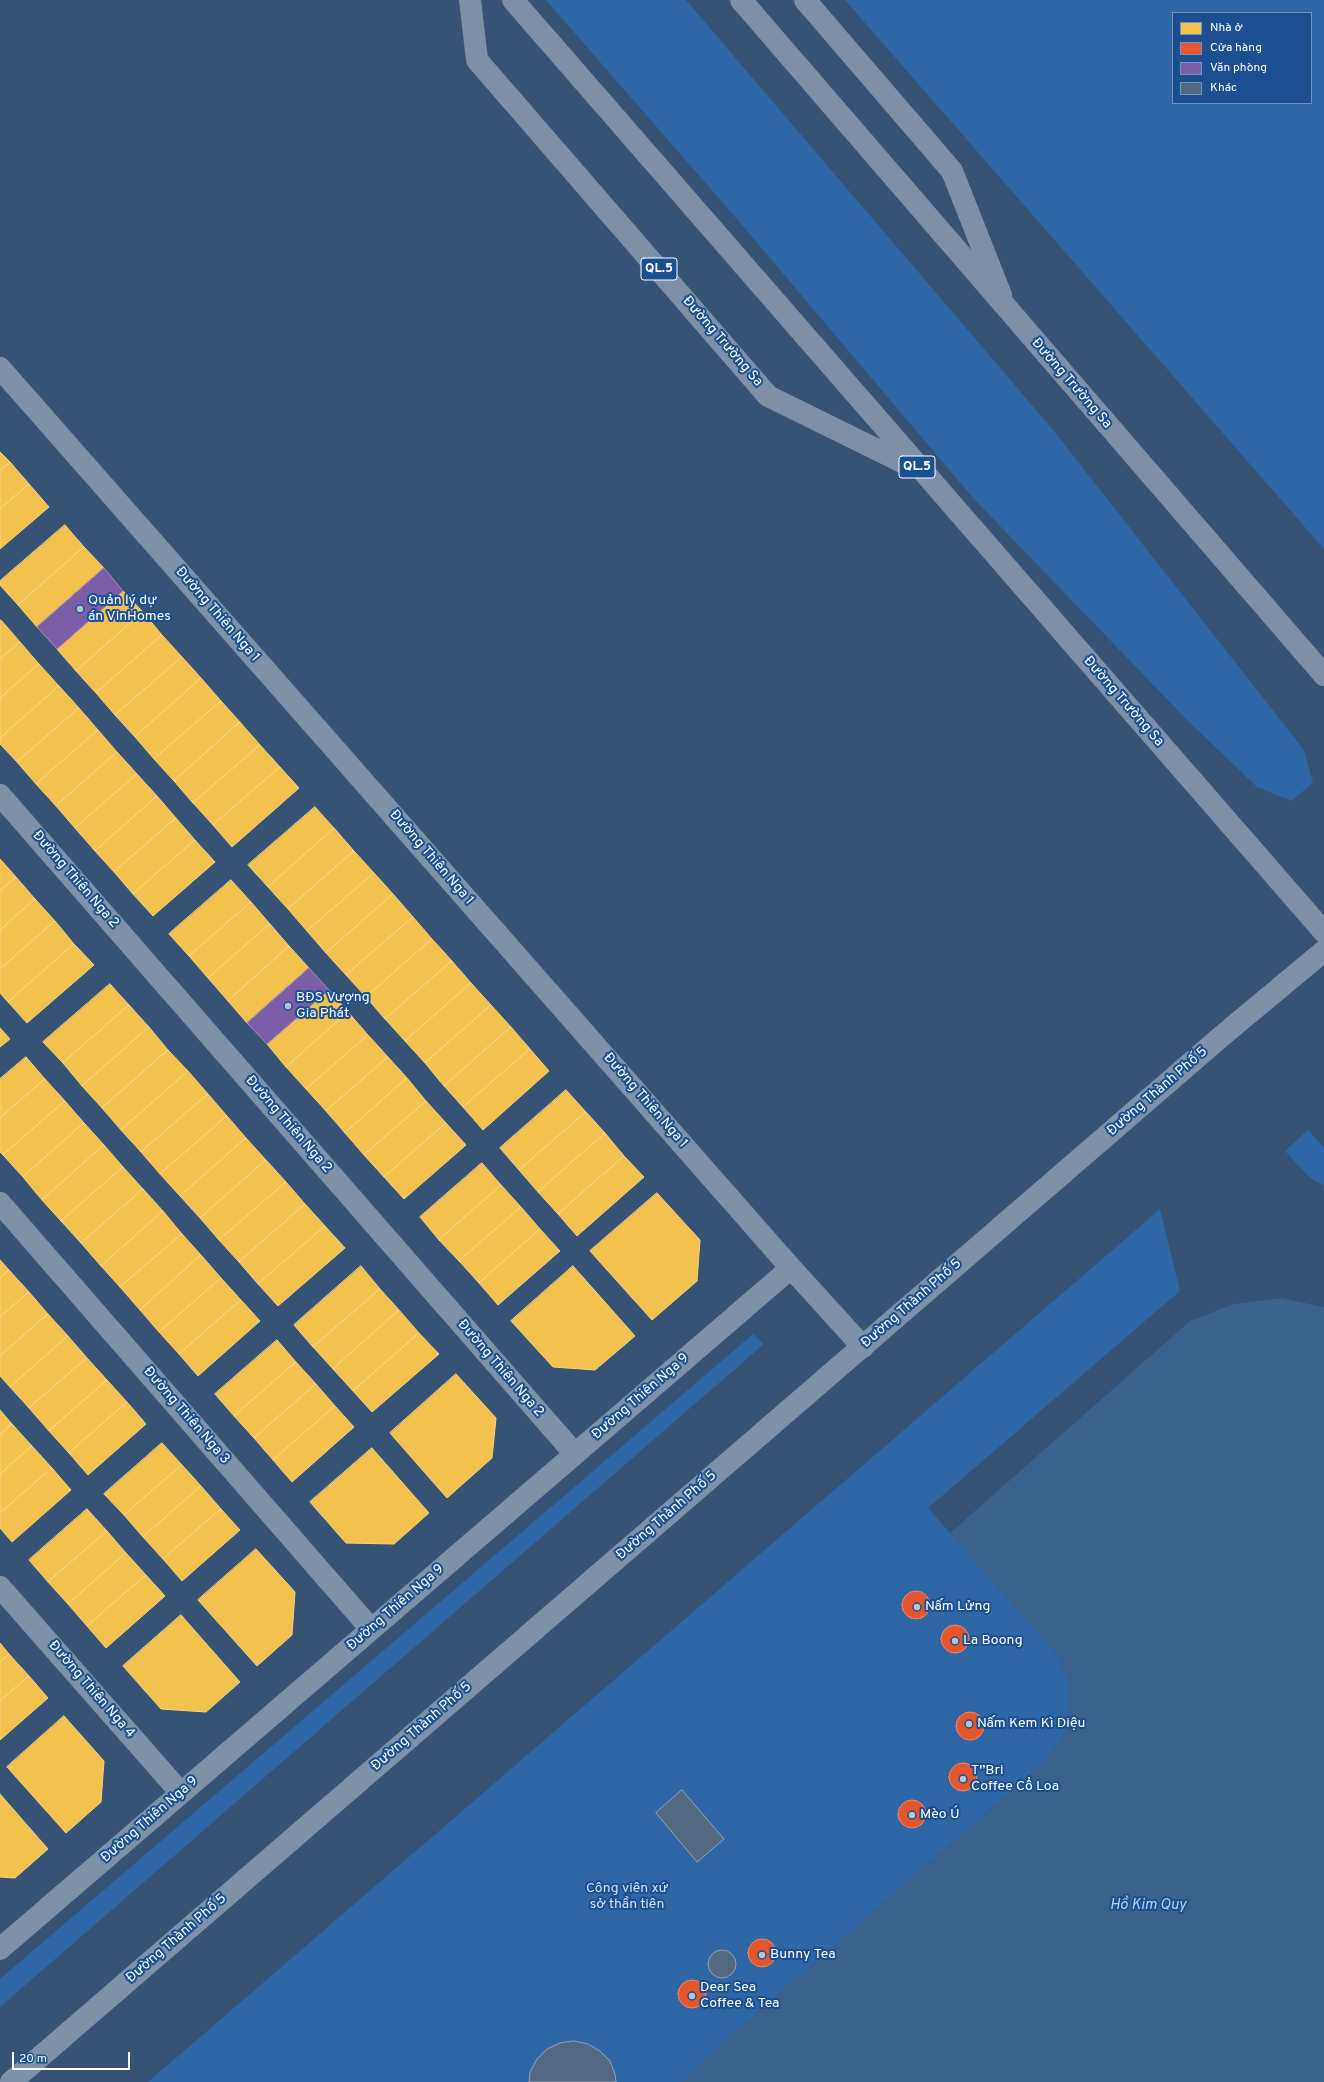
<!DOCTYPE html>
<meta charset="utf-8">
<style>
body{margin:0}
#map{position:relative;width:1324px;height:2082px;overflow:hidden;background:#365274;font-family:Overpass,sans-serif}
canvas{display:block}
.legend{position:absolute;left:1172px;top:12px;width:140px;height:92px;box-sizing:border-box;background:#1b4f8f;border:1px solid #7695bc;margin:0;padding:5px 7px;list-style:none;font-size:12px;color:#fff}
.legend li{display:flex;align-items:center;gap:8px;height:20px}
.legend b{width:20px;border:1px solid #7695bc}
.scale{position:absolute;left:12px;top:2052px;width:118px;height:18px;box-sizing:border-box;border:2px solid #fff;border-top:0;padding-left:5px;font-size:12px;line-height:14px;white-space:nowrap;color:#fff;-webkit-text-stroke:3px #1b4f8f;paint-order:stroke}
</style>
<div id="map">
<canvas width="1324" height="2082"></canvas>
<ul class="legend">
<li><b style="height:11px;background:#f2c14e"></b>Nhà ở</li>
<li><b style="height:11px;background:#e4572e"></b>Cửa hàng</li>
<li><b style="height:11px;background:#7b5ea7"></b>Văn phòng</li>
<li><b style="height:11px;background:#526984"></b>Khác</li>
</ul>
<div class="scale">20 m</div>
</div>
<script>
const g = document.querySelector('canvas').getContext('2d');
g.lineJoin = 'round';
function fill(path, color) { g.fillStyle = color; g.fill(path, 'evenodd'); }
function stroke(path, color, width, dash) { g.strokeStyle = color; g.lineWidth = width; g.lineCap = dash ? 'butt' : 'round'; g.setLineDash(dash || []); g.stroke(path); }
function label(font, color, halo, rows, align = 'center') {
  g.font = font + ' Overpass,sans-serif'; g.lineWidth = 4; g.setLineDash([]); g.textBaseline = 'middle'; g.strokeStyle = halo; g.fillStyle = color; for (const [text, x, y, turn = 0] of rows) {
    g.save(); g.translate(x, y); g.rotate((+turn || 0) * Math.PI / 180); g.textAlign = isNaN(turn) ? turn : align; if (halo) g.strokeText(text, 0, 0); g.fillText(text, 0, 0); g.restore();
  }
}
const green = new Path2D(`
 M 546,0 L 686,0 L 1054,431 L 1304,750 L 1313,783 L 1291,801 L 1257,787 L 1187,720 L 973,498 L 742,225 Z
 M 845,0 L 1324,0 L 1324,549 ZM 1173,13 L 1311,13 L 1311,103 L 1173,103 Z
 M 1308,1130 L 1324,1148 L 1324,1186 L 1308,1176 L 1285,1151 Z
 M 1160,1209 L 1180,1291 L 928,1508 L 1056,1653 L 1069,1679 L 1070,1705 L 1065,1733 L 1048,1759 L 726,2040 L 681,2082 L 148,2082 Z
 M 753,1334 L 764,1344 L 0,2007 L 0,1979 Z`);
const water = new Path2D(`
 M 1281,1298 L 1324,1307 L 1324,2082 L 681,2082 L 726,2040 L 1048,1759 L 1065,1733 L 1070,1705 L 1069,1679 L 1056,1653 L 950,1533 L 1190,1321 L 1233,1304 Z`);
const homes = new Path2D(`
 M 0,452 L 10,462 L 0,471 Z
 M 10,462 L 29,484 L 0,509 L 0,471 Z
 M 29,484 L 49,507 L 0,549 L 0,509 Z
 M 65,525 L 84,547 L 18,605 L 0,585 L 0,581 Z
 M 84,547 L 104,568 L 37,627 L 18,605 Z
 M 123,591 L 143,612 L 76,671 L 57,649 Z
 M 143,612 L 162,635 L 96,693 L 76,671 Z
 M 1,620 L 20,642 L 0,659 L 0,621 Z
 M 162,635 L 182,657 L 115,715 L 96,693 Z
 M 20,642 L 39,664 L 0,698 L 0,659 Z
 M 182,657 L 201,678 L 135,737 L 115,715 Z
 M 39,664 L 59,686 L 0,738 L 0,698 Z
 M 201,678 L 221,701 L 154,759 L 135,737 Z
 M 59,686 L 79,708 L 17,762 L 0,744 L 0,738 Z
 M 221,701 L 240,722 L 174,781 L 154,759 Z
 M 79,708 L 98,730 L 36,784 L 17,762 Z
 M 240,722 L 260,745 L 193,803 L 174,781 Z
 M 98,730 L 117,752 L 56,806 L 36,784 Z
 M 260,745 L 280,767 L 213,825 L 193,803 Z
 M 117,752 L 137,774 L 75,828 L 56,806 Z
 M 280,767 L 299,788 L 232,847 L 213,825 Z
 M 137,774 L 157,796 L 95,851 L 75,828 Z
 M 157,796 L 176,818 L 114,872 L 95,851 Z
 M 315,807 L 334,828 L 268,887 L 248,865 Z
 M 176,818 L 195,840 L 133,894 L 114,872 Z
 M 334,828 L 354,851 L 288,909 L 268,887 Z
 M 195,840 L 215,862 L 153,916 L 133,894 Z
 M 354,851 L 374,873 L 307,931 L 288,909 Z
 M 0,859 L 16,877 L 0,891 Z
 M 374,873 L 393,894 L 326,953 L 307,931 Z
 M 16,877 L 35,899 L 0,930 L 0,891 Z
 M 231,880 L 251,902 L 189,956 L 169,934 Z
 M 393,894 L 413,917 L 346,975 L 326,953 Z
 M 35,899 L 55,921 L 0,969 L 0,930 Z
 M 251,902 L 270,924 L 208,978 L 189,956 Z
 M 413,917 L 432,939 L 366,997 L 346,975 Z
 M 55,921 L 74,944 L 8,1002 L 0,993 L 0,969 Z
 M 270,924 L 289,946 L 228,1001 L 208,978 Z
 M 432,939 L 452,961 L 385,1019 L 366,997 Z
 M 74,944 L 94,965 L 27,1023 L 8,1002 Z
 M 289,946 L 309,968 L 247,1023 L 228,1001 Z
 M 452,961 L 471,983 L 405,1041 L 385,1019 Z
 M 471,983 L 491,1005 L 425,1063 L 405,1041 Z
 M 110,984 L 129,1005 L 63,1063 L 43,1042 Z
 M 329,990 L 348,1012 L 286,1067 L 267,1044 Z
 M 129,1005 L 149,1027 L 82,1086 L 63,1063 Z
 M 491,1005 L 511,1027 L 444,1086 L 425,1063 Z
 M 348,1012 L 368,1035 L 306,1089 L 286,1067 Z
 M 149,1027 L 168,1050 L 102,1108 L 82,1086 Z
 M 511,1027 L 530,1049 L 463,1107 L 444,1086 Z
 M 0,1028 L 10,1039 L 0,1047 Z
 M 368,1035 L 388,1057 L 326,1111 L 306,1089 Z
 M 530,1049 L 549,1071 L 483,1130 L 463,1107 Z
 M 168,1050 L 188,1071 L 121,1130 L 102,1108 Z
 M 26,1057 L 45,1079 L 0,1118 L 0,1079 Z
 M 388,1057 L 407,1078 L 345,1133 L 326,1111 Z
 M 188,1071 L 208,1094 L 141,1152 L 121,1130 Z
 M 407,1078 L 426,1101 L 364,1155 L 345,1133 Z
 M 45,1079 L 65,1101 L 3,1155 L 0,1152 L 0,1118 Z
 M 566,1090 L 586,1112 L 519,1170 L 500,1148 Z
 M 208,1094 L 227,1116 L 160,1174 L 141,1152 Z
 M 65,1101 L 84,1123 L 23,1177 L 3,1155 Z
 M 426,1101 L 446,1123 L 384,1177 L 364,1155 Z
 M 586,1112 L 605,1133 L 538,1192 L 519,1170 Z
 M 227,1116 L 246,1138 L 180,1196 L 160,1174 Z
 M 84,1123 L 104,1145 L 42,1200 L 23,1177 Z
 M 446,1123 L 466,1145 L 404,1199 L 384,1177 Z
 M 605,1133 L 624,1156 L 558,1214 L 538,1192 Z
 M 246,1138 L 266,1160 L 200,1218 L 180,1196 Z
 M 104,1145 L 123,1167 L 61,1221 L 42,1200 Z
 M 624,1156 L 644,1177 L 577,1236 L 558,1214 Z
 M 266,1160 L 286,1182 L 219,1240 L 200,1218 Z
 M 482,1163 L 501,1185 L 439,1240 L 420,1217 Z
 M 123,1167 L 143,1189 L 81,1243 L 61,1221 Z
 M 286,1182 L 305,1204 L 239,1262 L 219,1240 Z
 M 501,1185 L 521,1207 L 459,1261 L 439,1240 Z
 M 143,1189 L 163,1211 L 101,1266 L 81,1243 Z
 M 657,1193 L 700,1240 L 697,1281 L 652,1320 L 590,1251 Z
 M 305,1204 L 325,1226 L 258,1284 L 239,1262 Z
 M 521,1207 L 540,1229 L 479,1283 L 459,1261 Z
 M 163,1211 L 182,1234 L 120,1287 L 101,1266 Z
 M 325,1226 L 345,1248 L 278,1306 L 258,1284 Z
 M 540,1229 L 560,1251 L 498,1305 L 479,1283 Z
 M 182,1234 L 201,1255 L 140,1310 L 120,1287 Z
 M 201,1255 L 221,1278 L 159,1332 L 140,1310 Z
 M 0,1260 L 9,1270 L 0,1278 Z
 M 361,1266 L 380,1289 L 313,1347 L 294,1325 Z
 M 573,1266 L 635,1336 L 595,1370 L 553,1367 L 511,1321 Z
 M 9,1270 L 29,1292 L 0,1317 L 0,1278 Z
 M 221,1278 L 241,1300 L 179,1354 L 159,1332 Z
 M 380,1289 L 399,1310 L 333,1369 L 313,1347 Z
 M 29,1292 L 48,1314 L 0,1356 L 0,1317 Z
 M 241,1300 L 260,1321 L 198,1376 L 179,1354 Z
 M 399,1310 L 419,1333 L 353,1391 L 333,1369 Z
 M 48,1314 L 68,1336 L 10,1387 L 0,1376 L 0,1356 Z
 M 419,1333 L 439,1354 L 372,1412 L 353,1391 Z
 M 68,1336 L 87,1358 L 29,1408 L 10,1387 Z
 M 277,1340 L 296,1362 L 234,1416 L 215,1394 Z
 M 87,1358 L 107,1380 L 49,1431 L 29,1408 Z
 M 296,1362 L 316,1384 L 254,1438 L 234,1416 Z
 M 456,1374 L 496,1418 L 492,1458 L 447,1498 L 390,1433 Z
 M 107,1380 L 127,1402 L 69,1453 L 49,1431 Z
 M 316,1384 L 335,1406 L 273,1460 L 254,1438 Z
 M 127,1402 L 146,1424 L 88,1475 L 69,1453 Z
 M 335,1406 L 354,1427 L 292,1482 L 273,1460 Z
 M 0,1410 L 12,1424 L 0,1435 Z
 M 12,1424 L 32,1446 L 0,1474 L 0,1435 Z
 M 162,1443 L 182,1465 L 124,1515 L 104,1494 Z
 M 32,1446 L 52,1468 L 0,1513 L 0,1474 Z
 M 372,1448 L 429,1513 L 394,1544 L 346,1543 L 310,1502 Z
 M 182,1465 L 201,1486 L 143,1537 L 124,1515 Z
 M 52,1468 L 71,1490 L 12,1542 L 0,1528 L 0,1513 Z
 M 201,1486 L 221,1509 L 163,1559 L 143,1537 Z
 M 87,1509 L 107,1531 L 48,1582 L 29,1560 Z
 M 221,1509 L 240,1530 L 182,1581 L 163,1559 Z
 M 107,1531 L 126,1553 L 68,1604 L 48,1582 Z
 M 256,1549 L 295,1592 L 292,1635 L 257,1666 L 198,1600 Z
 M 126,1553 L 146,1575 L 87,1626 L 68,1604 Z
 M 146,1575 L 165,1596 L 106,1648 L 87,1626 Z
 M 181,1615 L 240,1682 L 206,1712 L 161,1709 L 123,1666 Z
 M 0,1643 L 9,1654 L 0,1662 Z
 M 9,1654 L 29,1676 L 0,1701 L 0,1662 Z
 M 29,1676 L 48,1698 L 0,1740 L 0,1701 Z
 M 64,1716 L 104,1761 L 101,1802 L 66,1833 L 7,1767 Z
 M 0,1794 L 48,1849 L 15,1878 L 0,1877 Z`);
const shops = new Path2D(`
 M902 1605a14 14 0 1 1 28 0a14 14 0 1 1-28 0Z
 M941 1639a14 14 0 1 1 28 0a14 14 0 1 1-28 0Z
 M956 1726a14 14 0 1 1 28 0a14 14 0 1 1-28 0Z
 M949 1777a14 14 0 1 1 28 0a14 14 0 1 1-28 0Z
 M898 1814a14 14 0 1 1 28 0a14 14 0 1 1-28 0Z
 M748 1953a14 14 0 1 1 28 0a14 14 0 1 1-28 0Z
 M678 1994a14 14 0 1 1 28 0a14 14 0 1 1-28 0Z`);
const offices = new Path2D(`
 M 104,568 L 123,591 L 57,649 L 37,627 Z
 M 309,968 L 329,990 L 267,1044 L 247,1023 Z`);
const building = new Path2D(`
 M 682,1790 L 724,1839 L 697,1862 L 656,1813 Z
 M708 1964a14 14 0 1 1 28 0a14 14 0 1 1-28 0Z
 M 574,2041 L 588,2044 L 600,2051 L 610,2061 L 615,2074 L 616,2082 L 529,2082 L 530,2072 L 537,2059 L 547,2049 L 560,2043 Z`);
const minor = new Path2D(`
 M 0,368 L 791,1268 L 863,1347
 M 0,795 L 575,1454
 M 0,1203 L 371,1629
 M 0,1587 L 181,1793
 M 0,1949 L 791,1268`);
const tertiary = new Path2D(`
 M 11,2082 L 1223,1035 L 1324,951`);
const trunk = new Path2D(`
 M 470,0 L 477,60 L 768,396 L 912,467
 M 513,0 L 1324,932
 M 741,0 L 1324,675
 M 805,0 L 952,171 L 1001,295`);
const markers = [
 [80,609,4,"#b9c2ce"],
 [288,1006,4,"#b9c2ce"],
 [917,1607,4,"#b9c2ce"],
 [955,1641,4,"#b9c2ce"],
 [969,1724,4,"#b9c2ce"],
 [963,1779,4,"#b9c2ce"],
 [912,1815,4,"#b9c2ce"],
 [762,1955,4,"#b9c2ce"],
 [692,1996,4,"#b9c2ce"]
];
const shields = [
 [659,269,36],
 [917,467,36]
];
const shieldNames = [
 ["QL.5",659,269],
 ["QL.5",917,467]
];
const streetNames = [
 ["Đường Trường Sa",722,342,49],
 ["Đường Trường Sa",1071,384,49],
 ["Đường Thiên Nga 1",217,615,49],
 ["Đường Trường Sa",1123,702,49],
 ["Đường Thiên Nga 1",431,858,49],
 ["Đường Thiên Nga 2",75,880,49],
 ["Đường Thành Phố 5",1158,1092,-41],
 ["Đường Thiên Nga 1",645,1101,49],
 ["Đường Thiên Nga 2",288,1125,49],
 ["Đường Thành Phố 5",912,1304,-41],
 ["Đường Thiên Nga 2",500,1369,49],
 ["Đường Thiên Nga 9",641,1397,-41],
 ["Đường Thiên Nga 3",186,1416,49],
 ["Đường Thành Phố 5",667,1516,-41],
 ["Đường Thiên Nga 9",396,1608,-41],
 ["Đường Thiên Nga 4",91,1690,49],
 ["Đường Thành Phố 5",422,1727,-41],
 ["Đường Thiên Nga 9",150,1820,-41],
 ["Đường Thành Phố 5",177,1939,-41]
];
const poiNames = [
 ["Quản lý dự",88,601],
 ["án VinHomes",88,617],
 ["BĐS Vượng",296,998],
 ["Gia Phát",296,1014],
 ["Nấm Lửng",925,1607],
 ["La Boong",963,1641],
 ["Nấm Kem Kì Diệu",977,1724],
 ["T'’Bri",971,1771],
 ["Coffee Cổ Loa",971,1787],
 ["Mèo Ú",920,1815],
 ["Bunny Tea",770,1955],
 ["Dear Sea",700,1988],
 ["Coffee & Tea",700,2004]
];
const parkNames = [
 ["Công viên xứ",627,1889],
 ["sở thần tiên",627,1905]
];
const waterNames = [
 ["Hồ Kim Quy",1148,1906]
];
fill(green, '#2f66a5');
fill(water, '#3b618d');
fill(homes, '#f2c14e');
stroke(homes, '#f6d483', 1);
fill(shops, '#e4572e');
stroke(shops, '#ec896d', 1);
fill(offices, '#7b5ea7');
stroke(offices, '#a38ec1', 1);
fill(building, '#526984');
stroke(building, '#92a2b6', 1);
stroke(minor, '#7d92a8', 22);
stroke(tertiary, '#7d92a8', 22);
stroke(trunk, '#7e90a7', 22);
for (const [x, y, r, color] of markers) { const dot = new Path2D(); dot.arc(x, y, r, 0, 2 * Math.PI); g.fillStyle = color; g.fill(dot); stroke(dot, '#1b4f8f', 1.5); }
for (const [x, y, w] of shields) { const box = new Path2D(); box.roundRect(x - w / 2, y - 11, w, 22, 3); g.fillStyle = '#1b4f8f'; g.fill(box); stroke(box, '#fff', 1); }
label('bold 13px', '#fff', null, shieldNames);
label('14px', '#fff', '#1b4f8f', streetNames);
label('14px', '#fff', '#1b4f8f', poiNames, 'left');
label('14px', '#cfe3fa', '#1b4f8f', parkNames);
label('italic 15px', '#b5d3f5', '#1b4f8f', waterNames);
</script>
